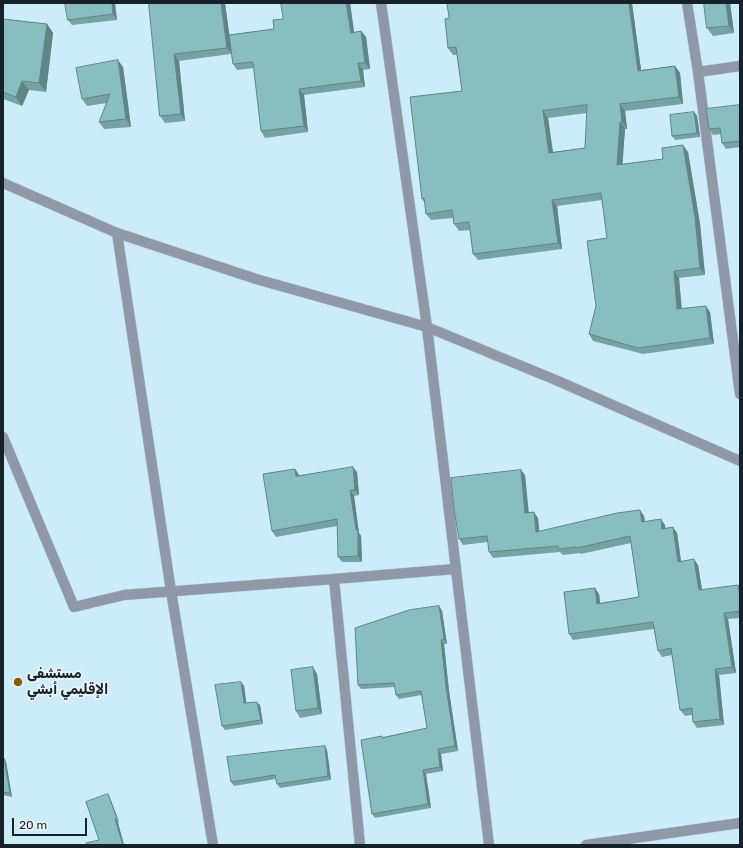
<!DOCTYPE html>
<meta charset="utf-8">
<style>
body{margin:0}
#map{position:relative;width:743px;height:848px;overflow:hidden;background:#ccecfa;font-family:Rubik,sans-serif}
canvas{display:block}
.frame{position:absolute;inset:0;border:4px solid #162228;pointer-events:none}
.scale{position:absolute;left:12px;top:818px;width:75px;height:18px;box-sizing:border-box;border:2px solid #162228;border-top:0;padding-left:5px;font-size:12px;line-height:14px;white-space:nowrap;color:#162228;-webkit-text-stroke:3px #e9f5fb;paint-order:stroke}
</style>
<div id="map">
<canvas width="743" height="848"></canvas>
<div class="frame"></div>
<div class="scale">20 m</div>
</div>
<script>
const g = document.querySelector('canvas').getContext('2d');
g.lineJoin = 'round';
function stroke(path, color, width, dash) { g.strokeStyle = color; g.lineWidth = width; g.lineCap = dash ? 'butt' : 'round'; g.setLineDash(dash || []); g.stroke(path); }
function fill(path, color) { g.fillStyle = color; g.fill(path, 'evenodd'); }
function label(font, color, halo, rows, align = 'center') {
  g.font = font + ' Rubik,Vazirmatn,sans-serif'; g.lineWidth = 3.5; g.setLineDash([]); g.textBaseline = 'middle'; g.strokeStyle = halo; g.fillStyle = color; for (const [text, x, y, turn = 0] of rows) {
    g.save(); g.translate(x, y); g.rotate((+turn || 0) * Math.PI / 180); g.textAlign = isNaN(turn) ? turn : align; if (halo) g.strokeText(text, 0, 0); g.fillText(text, 0, 0); g.restore();
  }
}
const minor = new Path2D(`
 M 381,3 L 427,327 L 489,845
 M 687,3 L 698,72 L 740,394
 M 698,72 L 740,66
 M 117,233 L 171,591 L 213,845
 M 3,437 L 74,607 L 124,595 L 334,579 L 360,845
 M 334,579 L 455,569
 M 586,845 L 740,823`);
const tertiary = new Path2D(`
 M 3,183 L 117,233 L 256,279 L 427,327 L 558,381 L 740,461`);
const wall = new Path2D(`
 M 115,3 L 117,20 L 72,25 L 68,20 Z
 M 149,3 L 225,3 L 229,35 L 274,29 L 283,19 L 350,3 L 354,32 L 361,31 L 366,37 L 370,69 L 363,70 L 365,87 L 304,95 L 308,132 L 265,138 L 261,131 L 254,68 L 237,70 L 233,64 L 231,54 L 179,61 L 185,121 L 165,123 L 160,116 Z
 M 447,3 L 632,3 L 641,70 L 675,66 L 680,73 L 683,104 L 625,111 L 627,129 L 625,129 L 622,164 L 663,159 L 688,152 L 700,224 L 705,275 L 679,278 L 682,309 L 710,312 L 714,344 L 643,354 L 593,341 L 589,334 L 596,306 L 607,238 L 602,200 L 557,206 L 562,249 L 478,260 L 473,254 L 470,230 L 459,231 L 454,224 L 453,218 L 431,220 L 426,214 L 425,203 L 422,199 L 462,91 L 457,55 L 453,55 L 448,48 L 449,18 ZM 587,113 L 585,148 L 553,152 L 548,118 Z
 M 704,3 L 730,3 L 734,33 L 713,36 L 707,28 Z
 M 3,19 L 47,24 L 53,33 L 46,92 L 29,90 L 22,106 L 3,99 Z
 M 123,67 L 131,127 L 104,129 L 99,122 L 107,103 L 87,106 L 82,99 Z
 M 740,105 L 740,147 L 726,149 L 722,143 L 721,134 L 713,135 L 709,129 Z
 M 694,112 L 697,116 L 700,137 L 675,140 L 672,136 Z
 M 295,469 L 299,475 L 357,472 L 359,495 L 354,496 L 359,533 L 361,536 L 362,562 L 342,562 L 338,557 L 337,526 L 276,537 L 272,531 Z
 M 525,475 L 529,513 L 538,518 L 539,531 L 644,516 L 645,522 L 665,525 L 665,528 L 677,533 L 681,561 L 698,565 L 702,590 L 738,585 L 740,587 L 740,618 L 728,619 L 736,673 L 719,675 L 724,725 L 697,728 L 693,722 L 692,715 L 685,716 L 680,710 L 672,655 L 662,657 L 658,651 L 654,629 L 573,640 L 569,634 L 599,594 L 600,603 L 639,597 L 631,543 L 581,554 L 580,553 L 563,555 L 560,552 L 493,558 L 489,552 L 488,542 L 463,545 L 459,539 Z
 M 439,606 L 442,611 L 447,644 L 444,644 L 449,691 L 458,751 L 441,754 L 443,771 L 426,774 L 431,808 L 375,818 L 372,814 L 383,737 L 427,728 L 422,695 L 399,699 L 396,695 L 395,687 L 361,689 L 358,685 Z
 M 317,674 L 322,714 L 300,718 L 296,711 Z
 M 241,682 L 244,686 L 246,703 L 260,705 L 263,724 L 225,730 L 222,726 Z
 M 325,746 L 327,750 L 331,780 L 280,788 L 277,784 L 276,779 L 234,786 L 231,782 Z
 M 3,758 L 4,758 L 6,762 L 12,797 L 3,795 Z
 M 108,794 L 110,798 L 119,822 L 118,823 L 124,845 L 86,845 L 99,840 Z`);
const shadedWall = new Path2D(`
 M 112,3 L 115,3 L 117,20 L 113,14 Z
 M 221,3 L 225,3 L 232,54 L 227,48 Z
 M 346,3 L 350,3 L 355,39 L 351,33 Z
 M 629,3 L 632,3 L 642,77 L 638,71 Z
 M 726,3 L 730,3 L 734,33 L 729,26 Z
 M 47,24 L 53,33 L 46,92 L 39,83 Z
 M 361,31 L 366,37 L 370,69 L 365,63 Z
 M 174,54 L 179,61 L 185,121 L 181,114 Z
 M 118,60 L 123,67 L 131,127 L 126,119 Z
 M 358,63 L 363,70 L 365,87 L 361,81 Z
 M 675,66 L 680,73 L 683,104 L 679,97 Z
 M 22,81 L 29,90 L 22,106 L 16,97 Z
 M 299,89 L 304,95 L 308,132 L 304,126 Z
 M 620,104 L 625,111 L 627,129 L 622,122 Z
 M 543,111 L 548,118 L 554,160 L 549,153 Z
 M 694,112 L 697,116 L 700,137 L 697,133 Z
 M 620,122 L 625,129 L 622,172 L 617,165 Z
 M 683,145 L 688,152 L 700,224 L 705,275 L 700,268 Z
 M 552,200 L 557,206 L 562,249 L 558,243 Z
 M 674,271 L 679,278 L 682,316 L 677,309 Z
 M 706,306 L 710,312 L 714,344 L 710,338 Z
 M 353,467 L 357,472 L 359,495 L 355,490 Z
 M 295,469 L 299,475 L 300,481 L 296,476 Z
 M 521,470 L 525,475 L 529,519 L 525,513 Z
 M 350,490 L 354,496 L 359,533 L 361,536 L 362,562 L 358,556 L 356,530 Z
 M 640,510 L 644,516 L 646,528 L 642,522 Z
 M 534,512 L 538,518 L 540,538 L 536,532 Z
 M 661,519 L 665,525 L 666,535 L 662,529 Z
 M 673,527 L 677,533 L 682,568 L 678,562 Z
 M 694,559 L 698,565 L 703,596 L 699,590 Z
 M 595,588 L 599,594 L 601,610 L 597,604 Z
 M 439,606 L 442,611 L 447,644 L 444,639 Z
 M 724,613 L 728,619 L 736,673 L 732,667 Z
 M 441,640 L 444,644 L 449,691 L 458,751 L 455,746 L 446,687 Z
 M 313,667 L 317,674 L 322,714 L 318,708 Z
 M 715,669 L 719,675 L 724,725 L 720,719 Z
 M 241,682 L 244,686 L 247,707 L 244,703 Z
 M 257,702 L 260,705 L 263,724 L 261,720 Z
 M 325,746 L 327,750 L 331,780 L 328,776 Z
 M 438,749 L 441,754 L 443,771 L 440,767 Z
 M 4,758 L 6,762 L 12,797 L 10,793 Z
 M 423,770 L 426,774 L 431,808 L 428,804 Z
 M 108,794 L 110,798 L 119,822 L 117,818 Z
 M 115,819 L 118,823 L 124,845 L 123,845 Z`);
const building = new Path2D(`
 M 65,3 L 112,3 L 113,14 L 68,20 Z
 M 149,3 L 221,3 L 227,48 L 174,54 L 181,114 L 160,116 Z
 M 281,3 L 346,3 L 351,33 L 361,31 L 365,63 L 358,63 L 361,81 L 299,89 L 304,126 L 261,131 L 253,62 L 233,64 L 229,35 L 274,29 L 273,20 L 283,19 Z
 M 447,3 L 629,3 L 638,71 L 675,66 L 679,97 L 620,104 L 622,122 L 620,122 L 617,165 L 663,159 L 662,148 L 683,145 L 695,217 L 700,268 L 674,271 L 677,309 L 706,306 L 710,338 L 638,348 L 589,334 L 596,306 L 587,241 L 607,238 L 601,193 L 552,200 L 558,243 L 473,254 L 469,222 L 454,224 L 452,210 L 426,214 L 424,198 L 422,199 L 410,97 L 462,91 L 456,47 L 448,48 L 445,19 L 449,18 ZM 587,105 L 585,148 L 549,153 L 543,111 Z
 M 704,3 L 726,3 L 729,26 L 707,28 Z
 M 3,19 L 47,24 L 39,83 L 22,81 L 16,97 L 3,92 Z
 M 118,60 L 126,119 L 99,122 L 110,94 L 82,99 L 76,68 Z
 M 740,105 L 740,141 L 722,143 L 720,128 L 709,129 L 706,109 Z
 M 694,112 L 697,133 L 672,136 L 670,115 Z
 M 353,467 L 355,490 L 350,490 L 356,530 L 358,530 L 358,556 L 338,557 L 337,519 L 272,531 L 263,474 L 295,469 L 296,476 Z
 M 521,470 L 525,513 L 534,512 L 536,532 L 617,513 L 640,510 L 642,522 L 661,519 L 662,529 L 673,527 L 678,562 L 694,559 L 699,590 L 738,585 L 740,596 L 740,611 L 724,613 L 732,667 L 715,669 L 720,719 L 693,722 L 692,708 L 680,710 L 671,648 L 658,651 L 653,622 L 569,634 L 564,592 L 595,588 L 597,604 L 639,597 L 630,536 L 577,548 L 576,547 L 559,549 L 558,546 L 489,552 L 487,536 L 459,539 L 454,509 L 451,478 Z
 M 439,606 L 444,639 L 441,640 L 446,687 L 455,746 L 438,749 L 440,767 L 423,770 L 428,804 L 372,814 L 361,740 L 382,736 L 382,738 L 427,728 L 421,691 L 396,695 L 394,683 L 358,685 L 355,628 L 409,610 Z
 M 313,667 L 318,708 L 296,711 L 291,670 Z
 M 241,682 L 244,703 L 257,702 L 261,720 L 222,726 L 215,685 Z
 M 325,746 L 328,776 L 277,784 L 275,775 L 231,782 L 227,757 Z
 M 3,758 L 4,758 L 10,793 L 3,792 Z
 M 108,794 L 117,818 L 115,819 L 123,845 L 86,845 L 86,843 L 99,840 L 86,802 Z`);
const markers = [
 [18,682,5,"#8c5b05"]
];
const poiNames = [
 ["مستشفى",27,674],
 ["الإقليمي أبشي",27,690]
];
stroke(minor, '#abc8d4', 11);
stroke(tertiary, '#abc8d4', 11);
stroke(minor, '#8e98a7', 10);
stroke(tertiary, '#8e98a7', 10);
fill(wall, '#75a3a4');
fill(shadedWall, '#5f8586');
fill(building, '#88bebf');
stroke(building, '#5f8586', 1);
for (const [x, y, r, color] of markers) { const dot = new Path2D(); dot.arc(x, y, r, 0, 2 * Math.PI); g.fillStyle = color; g.fill(dot); stroke(dot, '#e9f5fb', 1.5); }
label('bold 14px', '#162228', '#e9f5fb', poiNames, 'left');
</script>
